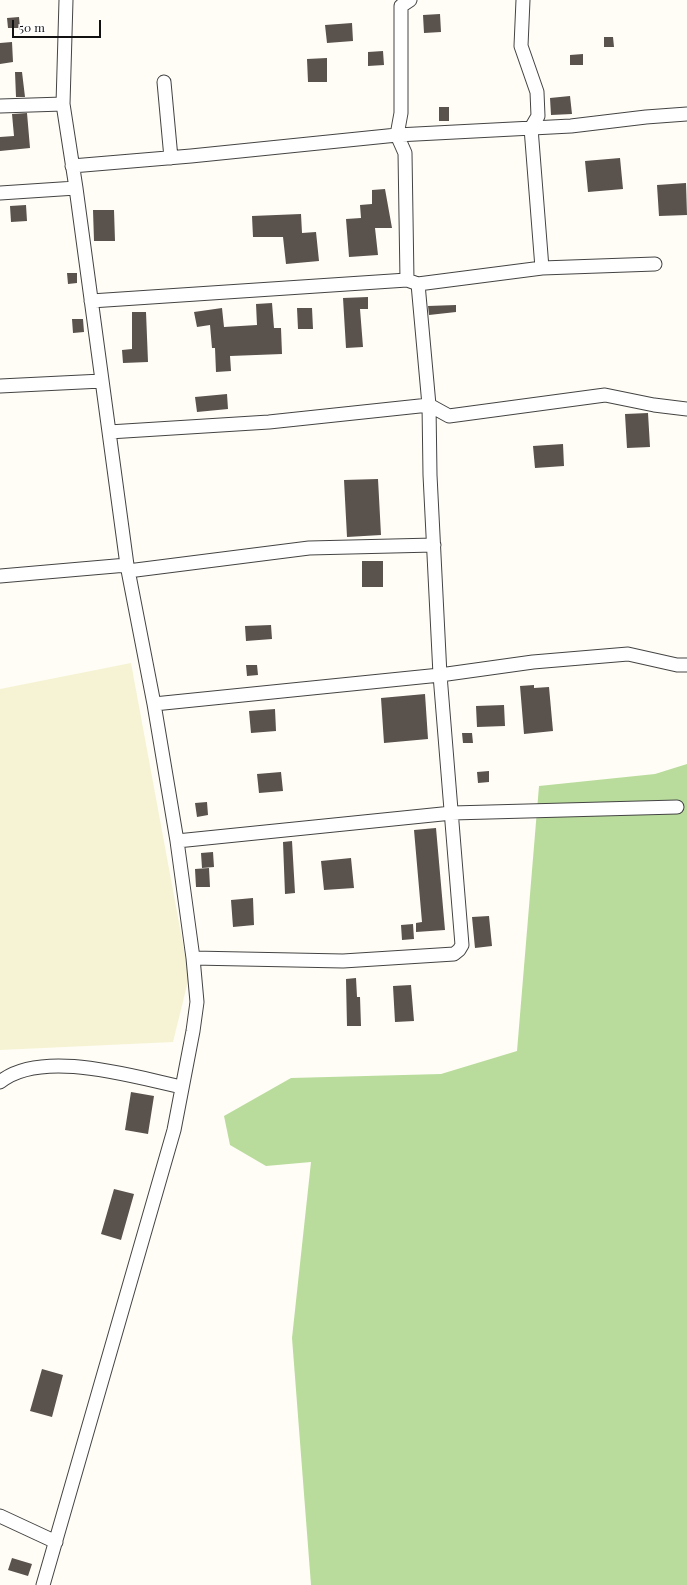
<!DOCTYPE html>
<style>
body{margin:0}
#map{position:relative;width:687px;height:1585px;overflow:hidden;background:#fffdf5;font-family:"Playfair Display",serif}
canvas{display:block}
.scale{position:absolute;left:12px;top:20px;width:89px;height:18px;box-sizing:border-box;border:2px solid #111;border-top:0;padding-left:5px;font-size:12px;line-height:14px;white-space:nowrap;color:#111;-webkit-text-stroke:3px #fff;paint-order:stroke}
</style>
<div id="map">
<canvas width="687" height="1585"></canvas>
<div class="scale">50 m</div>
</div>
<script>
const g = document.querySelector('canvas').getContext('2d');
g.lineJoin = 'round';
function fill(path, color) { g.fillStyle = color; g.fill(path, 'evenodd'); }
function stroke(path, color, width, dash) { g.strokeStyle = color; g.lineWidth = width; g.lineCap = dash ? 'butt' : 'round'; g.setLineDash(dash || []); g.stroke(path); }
const farmland = new Path2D(`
 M 131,663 L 189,977 L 173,1042 L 0,1050 L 0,689 Z`);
const forest = new Path2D(`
 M 687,764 L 687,1585 L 311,1585 L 292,1338 L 311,1162 L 266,1166 L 230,1145 L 224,1116 L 291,1078 L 441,1074 L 517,1051 L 539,786 L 655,774 Z`);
const building = new Path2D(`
 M 440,14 L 441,32 L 424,33 L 423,15 Z
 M 19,17 L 20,28 L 8,28 L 7,18 Z
 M 352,23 L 353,41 L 327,43 L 325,25 Z
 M 604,37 L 613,37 L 614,47 L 604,47 Z
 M 12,42 L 13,62 L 0,64 L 0,43 Z
 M 383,51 L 384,65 L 368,66 L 368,52 Z
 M 583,54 L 583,65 L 570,65 L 570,55 Z
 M 327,58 L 327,82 L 308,82 L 307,59 Z
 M 15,72 L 22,72 L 25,97 L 16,97 Z
 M 570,96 L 572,114 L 551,115 L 550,98 Z
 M 439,107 L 449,107 L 449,121 L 439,121 Z
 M 27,113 L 30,148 L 0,151 L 0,137 L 14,136 L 12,114 Z
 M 620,158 L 623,189 L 588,192 L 585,161 Z
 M 686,183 L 687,215 L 659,216 L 657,185 Z
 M 385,189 L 392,228 L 375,228 L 378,255 L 349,257 L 346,219 L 361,218 L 360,205 L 372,204 L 372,190 Z
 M 26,205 L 27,221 L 11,222 L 10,206 Z
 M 93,210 L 114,210 L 115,241 L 94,241 Z
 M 301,214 L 302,233 L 316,232 L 319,261 L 286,264 L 283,237 L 253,237 L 252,216 Z
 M 67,273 L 77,273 L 77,283 L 68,284 Z
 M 368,297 L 368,309 L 360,309 L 363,347 L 346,348 L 343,298 Z
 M 272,303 L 274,328 L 281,328 L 282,354 L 230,356 L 231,371 L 216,372 L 215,348 L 212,348 L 210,325 L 197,327 L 194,312 L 222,308 L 224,327 L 257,325 L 256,304 Z
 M 456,305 L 456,312 L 429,315 L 428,306 Z
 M 297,308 L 312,308 L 313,329 L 298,329 Z
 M 132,312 L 146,312 L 148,362 L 123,363 L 122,350 L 132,349 Z
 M 72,319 L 83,319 L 84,332 L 73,333 Z
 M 227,394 L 228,409 L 197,412 L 195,397 Z
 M 648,413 L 650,447 L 627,448 L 625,414 Z
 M 563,444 L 564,466 L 535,468 L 533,446 Z
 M 378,479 L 381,535 L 347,537 L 344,480 Z
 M 362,561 L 383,561 L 383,587 L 362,587 Z
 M 271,625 L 272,639 L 246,641 L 245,626 Z
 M 246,665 L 257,665 L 258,675 L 247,676 Z
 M 534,685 L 534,688 L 549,687 L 553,731 L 524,734 L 520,686 Z
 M 425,694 L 428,739 L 384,743 L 381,698 Z
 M 504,705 L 505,726 L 477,727 L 476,706 Z
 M 275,709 L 276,731 L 251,733 L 249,711 Z
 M 462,733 L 472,733 L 473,743 L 463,743 Z
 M 489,771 L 489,782 L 478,783 L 477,772 Z
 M 281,772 L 283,791 L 259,793 L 257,774 Z
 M 207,802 L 208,815 L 197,817 L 195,803 Z
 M 436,828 L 445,930 L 416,932 L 416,923 L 422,922 L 414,830 Z
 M 292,841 L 295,893 L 285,894 L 283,842 Z
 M 213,852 L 214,867 L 202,868 L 201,853 Z
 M 351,858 L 354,888 L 324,890 L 321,861 Z
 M 209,868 L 210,887 L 196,887 L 195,869 Z
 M 253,898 L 254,925 L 233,927 L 231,900 Z
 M 489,916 L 492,946 L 475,948 L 472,917 Z
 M 413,924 L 414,939 L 402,940 L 401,925 Z
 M 356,978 L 357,997 L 360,997 L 361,1026 L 347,1026 L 346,979 Z
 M 411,985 L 414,1021 L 395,1022 L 393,986 Z
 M 131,1092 L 154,1096 L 148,1134 L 125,1130 Z
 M 114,1189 L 134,1194 L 121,1240 L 101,1234 Z
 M 42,1369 L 63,1375 L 52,1417 L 30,1411 Z
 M 12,1558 L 32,1564 L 28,1576 L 8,1570 Z`);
const minor = new Path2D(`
 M 523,0 L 521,46 L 537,92 L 538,116 L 531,128 L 542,268
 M 164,82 L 171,158
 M 0,106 L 63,104
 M 72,166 L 191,156 L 397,135 L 571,126 L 646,117 L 687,114
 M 0,193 L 76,188
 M 407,280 L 405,153 L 397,135 L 401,113 L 401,6 L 410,0
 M 91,301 L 407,280 L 418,284 L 542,268 L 655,264
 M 0,386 L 102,381
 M 109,432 L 269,422 L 429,405 L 449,416 L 605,395 L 654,405 L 687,409
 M 128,571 L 309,548 L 434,545
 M 0,576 L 127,565
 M 154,704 L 440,675 L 533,662 L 628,654 L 677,665 L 687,665
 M 177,841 L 452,813 L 677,807
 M 193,958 L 343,961 L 454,954 L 459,950 L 462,945 L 440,675 L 430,475 L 429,405 L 418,284
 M 0,1082 C 42,1048 134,1077 182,1087
 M 0,1516 L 56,1542
 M 43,1585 L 174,1130 L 193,1031 L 197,1002 L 193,958 L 177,841 L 154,704 L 127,565 L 76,188 L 63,104 L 66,0`);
fill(farmland, '#f6f3d4');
fill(forest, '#b9dc9c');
fill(building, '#5a524d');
stroke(minor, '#444', 15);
stroke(minor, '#fff', 13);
</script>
